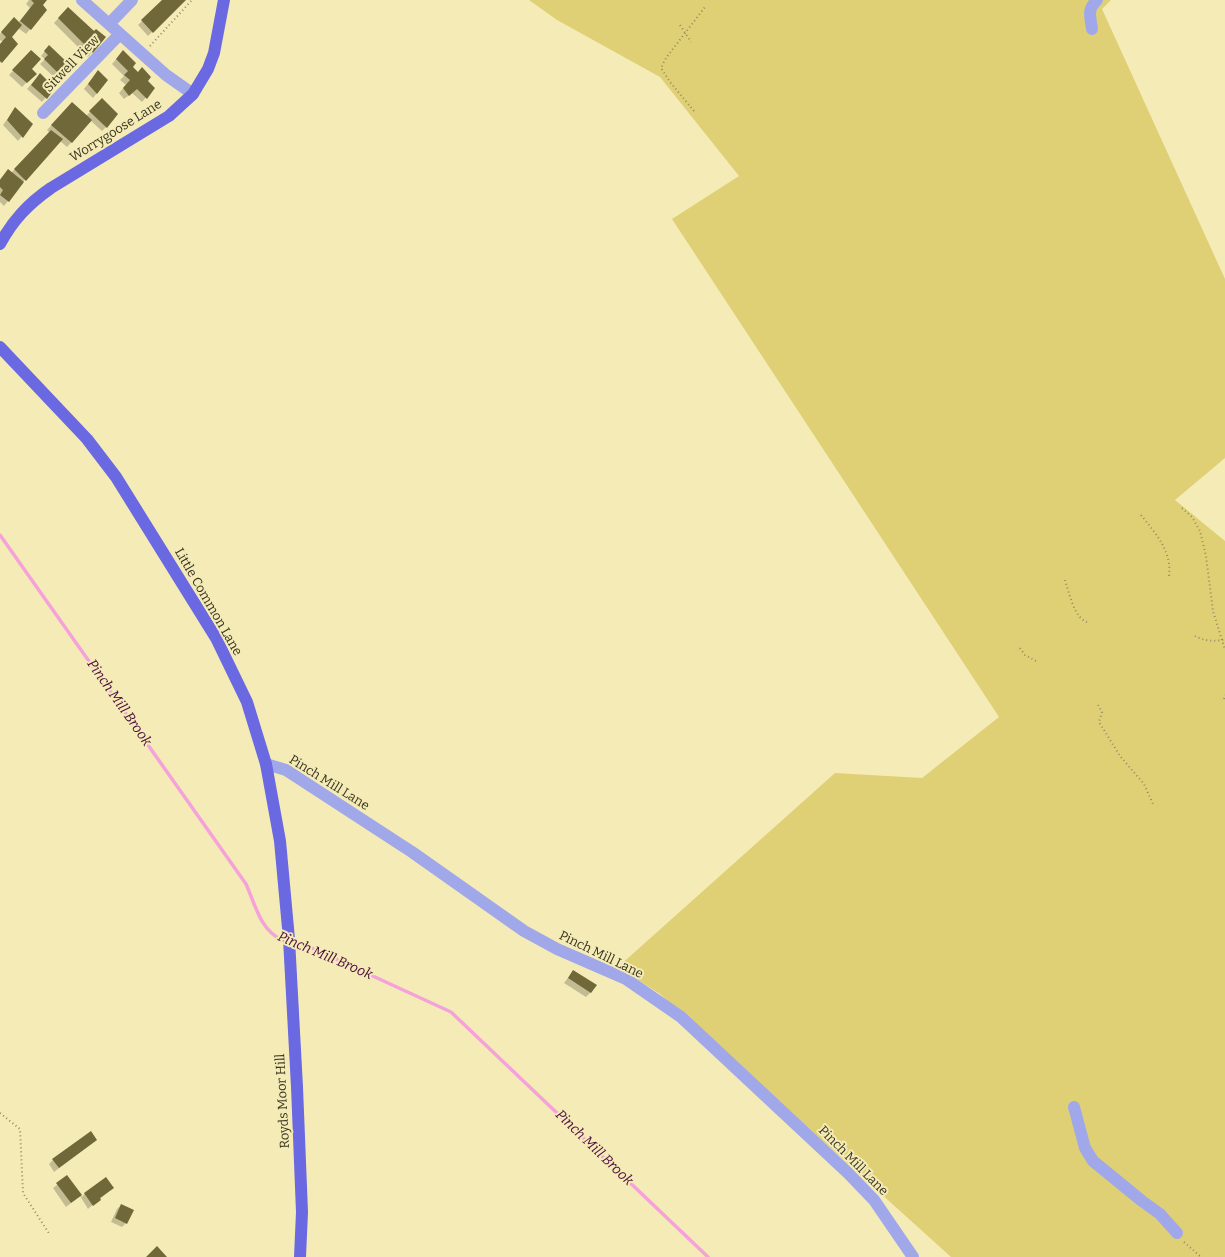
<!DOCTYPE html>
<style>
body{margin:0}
canvas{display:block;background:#f4ebb7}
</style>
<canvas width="1225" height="1257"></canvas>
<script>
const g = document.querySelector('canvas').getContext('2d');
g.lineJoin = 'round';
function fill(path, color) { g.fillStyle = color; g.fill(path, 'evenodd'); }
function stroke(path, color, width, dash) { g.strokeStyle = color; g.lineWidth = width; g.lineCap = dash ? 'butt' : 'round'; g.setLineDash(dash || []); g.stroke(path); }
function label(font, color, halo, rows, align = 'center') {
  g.font = font + ' Bitter,serif'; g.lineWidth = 4; g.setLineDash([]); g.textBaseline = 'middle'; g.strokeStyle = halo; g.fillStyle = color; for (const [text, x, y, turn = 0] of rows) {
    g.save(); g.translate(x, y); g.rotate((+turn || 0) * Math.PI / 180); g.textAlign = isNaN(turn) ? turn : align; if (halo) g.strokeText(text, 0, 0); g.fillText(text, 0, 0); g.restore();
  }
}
const green = new Path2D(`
 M 529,0 L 1111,0 L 1102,9 L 1225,279 L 1225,458 L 1175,500 L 1225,541 L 1225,1257 L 951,1257 L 660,994 L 618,967 L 835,773 L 922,778 L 999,717 L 672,219 L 739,176 L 660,77 L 557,20 Z`);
const shadow = new Path2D(`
 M 29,0 L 46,0 L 41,5 L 46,10 L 26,34 L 18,28 L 11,37 L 17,44 L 0,63 L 0,45 L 3,42 L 0,40 L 0,34 L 9,23 L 18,23 L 30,8 L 26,4 Z
 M 164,0 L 184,0 L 148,36 L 138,25 Z
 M 64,12 L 104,37 L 88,57 L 54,23 Z
 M 49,46 L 68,65 L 56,79 L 40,64 L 45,59 L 41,56 Z
 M 31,52 L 30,69 L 35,74 L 22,87 L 9,75 Z
 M 119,56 L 154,88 L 142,102 L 132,93 L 124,99 L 119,93 L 126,85 L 120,80 L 124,76 L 112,64 Z
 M 98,71 L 97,93 L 93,98 L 84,89 Z
 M 36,79 L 54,88 L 42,102 L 27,89 Z
 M 102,100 L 106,127 L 102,131 L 91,121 L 67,147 L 60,141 L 21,184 L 8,201 L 4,206 L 0,202 L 0,179 L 8,170 L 11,173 L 50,133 L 47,130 L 68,108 L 86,116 Z
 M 15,109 L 32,124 L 18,141 L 3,125 Z
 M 573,971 L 591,992 L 586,997 L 564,983 Z
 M 96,1140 L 54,1172 L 49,1164 L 53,1160 Z
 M 67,1177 L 82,1197 L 85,1193 L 113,1188 L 89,1208 L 88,1209 L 80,1196 L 66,1207 L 53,1188 Z
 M 121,1205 L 126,1223 L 122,1227 L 111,1222 L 117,1209 Z`);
const stream = new Path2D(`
 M 0,535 L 246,884 C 255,904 260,930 282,940 C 288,942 295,942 301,943 L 451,1012 L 708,1257`);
const building = new Path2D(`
 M 31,0 L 47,0 L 43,5 L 47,10 L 31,30 L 20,21 L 34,3 Z
 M 162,0 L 186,0 L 153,33 L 141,20 Z
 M 68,7 L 94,31 L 96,29 L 106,37 L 93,53 L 58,18 Z
 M 14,17 L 22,25 L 12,37 L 18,44 L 2,63 L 0,61 L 0,44 L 6,37 L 1,32 Z
 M 49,45 L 70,65 L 61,76 L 44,59 L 48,55 L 44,51 Z
 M 31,50 L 41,59 L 32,69 L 37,74 L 27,83 L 12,70 Z
 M 123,50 L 136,63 L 133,67 L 138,72 L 142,67 L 151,77 L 148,81 L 155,88 L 147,99 L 137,89 L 129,96 L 123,88 L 130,80 L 124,75 L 128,71 L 116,59 Z
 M 98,70 L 108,80 L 97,94 L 88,84 Z
 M 40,73 L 55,88 L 47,99 L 31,85 Z
 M 102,98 L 118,114 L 107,128 L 89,111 Z
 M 72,102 L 92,120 L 72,143 L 51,125 Z
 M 15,107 L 33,124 L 23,138 L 7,120 Z
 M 51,130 L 63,139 L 26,181 L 14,169 Z
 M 8,169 L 24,182 L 9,202 L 0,195 L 3,190 L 0,187 L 0,180 Z
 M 573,970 L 597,985 L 591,993 L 568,978 Z
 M 91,1131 L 97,1140 L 59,1168 L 52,1159 Z
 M 67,1175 L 82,1195 L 71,1203 L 56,1183 Z
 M 106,1177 L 114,1188 L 100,1198 L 101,1200 L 93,1206 L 84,1193 Z
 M 121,1204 L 134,1210 L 127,1224 L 115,1218 Z
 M 157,1246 L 167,1257 L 146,1257 Z`);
const path = new Path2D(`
 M 680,25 L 691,42
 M 150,46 L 192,0
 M 694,111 L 670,82 L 661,68 L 666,58 L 705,7
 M 1182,508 L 1192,517 L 1200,531 L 1206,556 L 1213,611 L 1225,650
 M 1141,515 C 1156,534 1172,551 1169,576
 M 1065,580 C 1069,592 1074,618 1087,622
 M 1195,636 C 1204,641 1215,642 1225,639
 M 1020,648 L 1025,655 L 1038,662
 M 1224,699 L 1225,695
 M 1098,705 L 1102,712 L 1099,722 L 1120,756 L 1144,784 L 1153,804
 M 0,1113 L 20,1129 L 23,1193 L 50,1235
 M 1184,1242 L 1201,1257`);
const minor = new Path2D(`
 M 82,0 L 166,75 L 193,94
 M 109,24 L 132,0
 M 1092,29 C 1090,15 1087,10 1097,0
 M 43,113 L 120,34
 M 266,764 L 286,770 L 412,852 L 524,931 L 557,949 L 626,979 L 681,1017 L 848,1173 L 874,1200 L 913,1257
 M 1074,1107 L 1085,1148 L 1093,1161 L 1142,1201 L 1160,1214 L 1177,1233`);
const major = new Path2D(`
 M 0,244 C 13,220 28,204 51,188 L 169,116 L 193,94 L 208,69 L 214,53 L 224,0
 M 0,347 L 87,439 L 116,477 L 216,638 L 247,702 L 266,764 L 280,841 L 289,939 L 297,1087 L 302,1212 L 300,1257`);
const streetNames = [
 ["Sitwell View",72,64,-46],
 ["Worrygoose Lane",116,131,-32],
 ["Little Common Lane",208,602,60],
 ["Pinch Mill Lane",329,783,32],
 ["Pinch Mill Lane",601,955,26],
 ["Royds Moor Hill",283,1101,-93],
 ["Pinch Mill Lane",853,1161,45]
];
const waterNames = [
 ["Pinch Mill Brook",119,703,55],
 ["Pinch Mill Brook",325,956,23],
 ["Pinch Mill Brook",594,1148,44]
];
fill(green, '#e0d075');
fill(shadow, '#0003');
stroke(stream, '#f5a2da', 3.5);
fill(building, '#706838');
stroke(path, '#928b67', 2, [1, 3]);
stroke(minor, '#a1a8e9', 12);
stroke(major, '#6a69e2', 12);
label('13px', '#38341f', '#f4ebb7', streetNames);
label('italic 14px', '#4c0d3d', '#f4ebb7', waterNames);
</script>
